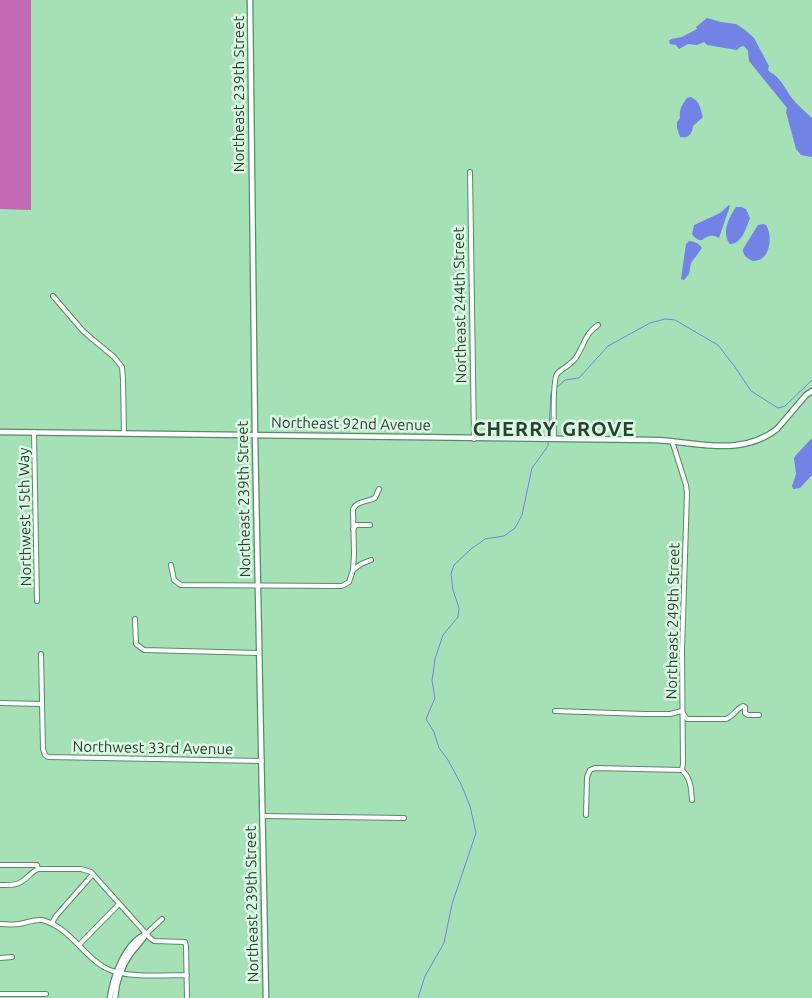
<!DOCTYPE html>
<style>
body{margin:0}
canvas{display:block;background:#a5e0b7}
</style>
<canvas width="812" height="998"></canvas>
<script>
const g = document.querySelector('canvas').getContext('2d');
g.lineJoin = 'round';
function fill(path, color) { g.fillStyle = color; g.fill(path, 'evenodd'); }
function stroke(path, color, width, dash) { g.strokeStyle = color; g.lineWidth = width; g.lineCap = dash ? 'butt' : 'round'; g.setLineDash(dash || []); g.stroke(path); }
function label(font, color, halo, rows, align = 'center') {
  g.font = font + ' Ubuntu,sans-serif'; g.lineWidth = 5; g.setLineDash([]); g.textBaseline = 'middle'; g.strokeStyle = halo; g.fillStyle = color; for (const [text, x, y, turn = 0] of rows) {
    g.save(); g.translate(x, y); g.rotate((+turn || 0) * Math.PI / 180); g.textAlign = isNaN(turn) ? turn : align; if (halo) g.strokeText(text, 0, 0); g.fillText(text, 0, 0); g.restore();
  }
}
const forest = new Path2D(`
 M 0,0 L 31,0 L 31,210 L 0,209 Z`);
const water = new Path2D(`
 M 707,18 L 721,22 L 736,24 L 745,30 L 754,38 L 769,66 L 768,70 L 770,72 C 780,77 785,88 791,97 C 797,105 805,111 812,118 L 812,157 L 801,155 L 796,149 L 786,112 L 787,108 L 749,61 L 748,51 L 744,46 L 740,47 L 737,50 L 707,45 L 704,42 L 697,45 L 688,44 L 679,49 L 676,45 L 670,44 L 669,41 L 671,39 L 682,37 L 697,29 L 696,27 Z
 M 691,97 C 700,101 700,108 703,117 L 693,126 C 692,134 689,139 680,137 L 677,128 L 677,122 L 680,118 C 679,109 682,105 687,98 Z
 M 729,205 L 730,206 L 719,238 C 713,234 707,236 702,240 C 697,240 695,238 692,234 L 694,225 L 720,213 Z
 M 736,207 L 741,207 L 746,209 L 750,218 C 746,228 742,244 730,244 C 721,233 729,217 736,207 Z
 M 763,224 L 766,225 C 772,234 771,253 761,259 C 759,260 756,261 753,261 C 747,258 743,256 743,249 L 758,225 Z
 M 689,241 C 694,241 700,244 702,248 L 691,263 L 689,274 L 684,280 L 681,279 L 686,244 Z
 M 812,438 L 812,475 L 800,488 L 793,489 L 792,486 L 796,474 L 794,458 L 796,455 Z`);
const stream = new Path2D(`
 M 556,388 L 565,380 L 579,378 L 608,346 L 650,323 L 665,319 L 675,320 L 718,345 L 735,367 L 751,391 L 778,408 L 785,406 L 812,380
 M 418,998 L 425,976 L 444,943 L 452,904 L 476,833 L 470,806 L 461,784 L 448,760 L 439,748 L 434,732 L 426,719 L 435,698 L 432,681 L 435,659 L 443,635 L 458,617 L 459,608 L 453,590 L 451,574 L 454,565 L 471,549 L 485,539 L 504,536 L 515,528 L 522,515 L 532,468 L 548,446 L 551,392 L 553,390`);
const minor = new Path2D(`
 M 470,172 L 474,439
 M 53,296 L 83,331 L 91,338 L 114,357 L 122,367 L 123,379 L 124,433
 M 34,432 L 37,601
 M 554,439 C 554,427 552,382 557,374 C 562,368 572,365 577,356 C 585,343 585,334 598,325
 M 672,441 L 686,485 L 687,493 L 682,651 L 683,764 L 682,770 C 691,779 691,788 692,800
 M 353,529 L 356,525 L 370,525
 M 171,565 L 174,580 L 181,585 L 342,586 L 349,582 L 353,570 L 354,554 L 353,509 C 357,501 367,502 375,498 L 379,489
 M 353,570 L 361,564 L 371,560
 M 135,619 L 136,644 L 144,650 L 259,653
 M 41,654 L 43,749 L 45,755 L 48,757 L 262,761
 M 0,703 L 42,704
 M 555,711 L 644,714 L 670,714 L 682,711 L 684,715 L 687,719 L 726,719 C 733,717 736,709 743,706 L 745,707 L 745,713 L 748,715 L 759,715
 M 586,815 L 587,777 L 590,770 L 595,768 L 682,770
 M 263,816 L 404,818
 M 0,865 L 37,865 L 38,869
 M 0,885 C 7,885 15,886 21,882 C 28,878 31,872 38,869 L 81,869 L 91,872 L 150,938 L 154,941 L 185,942 L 186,946 L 187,998
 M 52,923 L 56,916 L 93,874
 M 0,924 C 6,924 13,925 19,924 C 27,923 34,919 42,920 C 71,927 85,960 110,970 C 127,978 168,975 187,975
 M 146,934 L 162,919
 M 79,945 L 119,904
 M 0,958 L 12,957
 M 0,994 L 46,994`);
const tertiary = new Path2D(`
 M 250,0 L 255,436 L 266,998
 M 0,432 L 653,440 C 695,441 740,458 777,429 L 806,395 L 812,391
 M 110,998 C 113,977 125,943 146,934
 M 115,998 C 116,982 122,966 131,953 C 136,947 142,941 146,934`);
const streetNames = [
 ["Northeast 239th Street",239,94,-90],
 ["Northeast 244th Street",460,305,-91],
 ["Northeast 92nd Avenue",351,424,1],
 ["Northeast 239th Street",244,499,-91],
 ["Northwest 15th Way",25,517,-91],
 ["Northeast 249th Street",673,621,-89],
 ["Northwest 33rd Avenue",153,748,1],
 ["Northeast 239th Street",252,904,-91]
];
const districtNames = [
 ["CHERRY GROVE",554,429]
];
fill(forest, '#c368b3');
fill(water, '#7283e5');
stroke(stream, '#7283e5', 1);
stroke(minor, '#548c67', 6);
stroke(tertiary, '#548c67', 7);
stroke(minor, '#fff', 4);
stroke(tertiary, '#fff', 4.5);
label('15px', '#294131', '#dcf9e4', streetNames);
g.letterSpacing = '1px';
label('bold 20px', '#294131', '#dcf9e4', districtNames);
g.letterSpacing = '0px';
</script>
